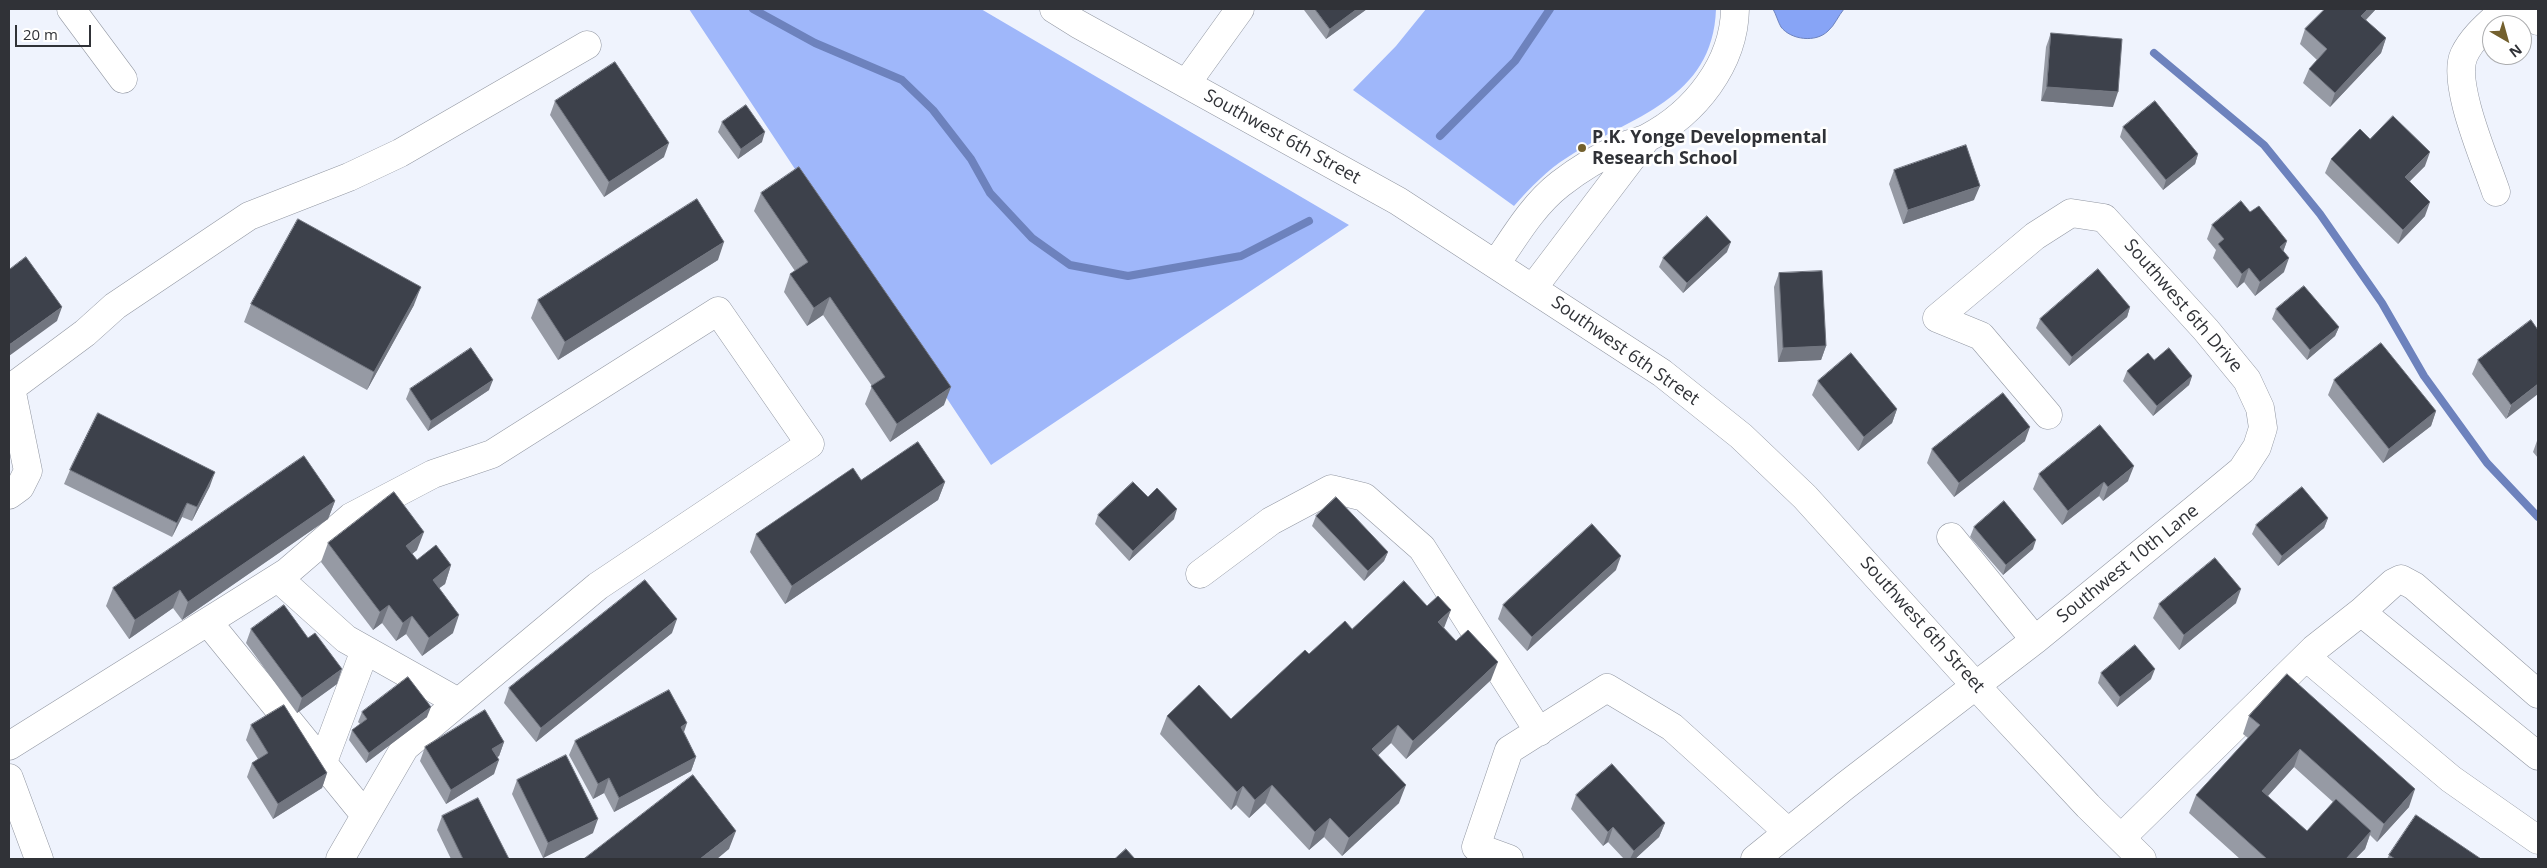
<!DOCTYPE html>
<style>
body{margin:0}
#map{position:relative;width:2547px;height:868px;overflow:hidden;background:#eff3fd;font-family:"Open Sans",sans-serif}
canvas{display:block}
.frame{position:absolute;inset:0;border:10px solid #303237;pointer-events:none}
.north{position:absolute;left:2482px;top:15px;width:50px;height:50px;box-sizing:border-box;background:#fff;border:1px solid #acadaf;border-radius:50%;rotate:142deg;font-size:14px;font-weight:700;line-height:20px;text-align:center;color:#303237}
.north::after{content:'';display:block;margin:auto;width:18px;height:22px;background:#73602e;clip-path:polygon(50% 0,100% 100%,50% 72%,0 100%)}
.scale{position:absolute;left:15px;top:25px;width:76px;height:22px;box-sizing:border-box;border:2px solid #303237;border-top:0;padding-left:6px;font-size:15px;line-height:18px;white-space:nowrap;color:#303237;-webkit-text-stroke:4px #fff;paint-order:stroke}
</style>
<div id="map">
<canvas width="2547" height="868"></canvas>
<div class="frame"></div>
<div class="north">N</div>
<div class="scale">20 m</div>
</div>
<script>
const g = document.querySelector('canvas').getContext('2d');
g.lineJoin = 'round';
function fill(path, color) { g.fillStyle = color; g.fill(path, 'evenodd'); }
function stroke(path, color, width, dash) { g.strokeStyle = color; g.lineWidth = width; g.lineCap = dash ? 'butt' : 'round'; g.setLineDash(dash || []); g.stroke(path); }
function label(font, color, halo, rows, align = 'center') {
  g.font = font + ' "Open Sans",sans-serif'; g.lineWidth = 5; g.setLineDash([]); g.textBaseline = 'middle'; g.strokeStyle = halo; g.fillStyle = color; for (const [text, x, y, turn = 0] of rows) {
    g.save(); g.translate(x, y); g.rotate((+turn || 0) * Math.PI / 180); g.textAlign = isNaN(turn) ? turn : align; if (halo) g.strokeText(text, 0, 0); g.fillText(text, 0, 0); g.restore();
  }
}
const forest = new Path2D(`
 M 689,9 L 981,9 L 1349,225 L 991,465 Z
 M 1426,9 L 1716,9 C 1713,100 1631,116 1568,157 C 1547,170 1530,188 1514,206 L 1353,90 L 1396,46 Z`);
const water = new Path2D(`
 M 1773,9 L 1844,9 C 1838,16 1835,25 1828,31 C 1816,43 1791,40 1781,27 C 1778,22 1776,14 1773,9 Z`);
const stream = new Path2D(`
 M 753,9 L 815,43 L 902,80 L 933,110 L 971,159 L 990,193 L 1032,238 L 1070,265 L 1128,276 L 1241,256 L 1309,221
 M 2154,53 L 2264,145 L 2320,214 L 2382,303 L 2424,376 L 2487,463 L 2538,517
 M 1440,136 L 1515,61 L 1550,9`);
const minor = new Path2D(`
 M 71,9 L 123,79
 M 1054,9 L 1078,24 L 1398,201 L 1662,373 L 1741,436 L 1805,497 L 1976,686 L 2088,806 L 2142,859
 M 2527,9 L 2538,21
 M 1186,84 L 1240,9
 M 2496,192 C 2486,162 2451,83 2464,55 C 2473,36 2490,23 2505,9
 M 1496,264 C 1515,236 1533,205 1560,184 C 1578,170 1601,156 1622,147 C 1630,143 1639,142 1647,138 C 1695,113 1734,64 1735,9
 M 1533,288 L 1646,139
 M 11,388 L 85,333 L 115,306 L 249,216 L 349,177 L 400,153 L 587,45
 M 9,390 L 11,388 L 28,471 L 20,487 L 9,495
 M 1951,537 L 2035,640
 M 1200,574 L 1271,521 L 1331,489 L 1364,497 L 1422,548 L 1539,732
 M 278,578 L 346,639 L 458,702
 M 2361,612 L 2393,583 L 2401,579 L 2414,586 L 2538,694
 M 208,622 L 365,815
 M 2306,657 L 2451,779 L 2538,840
 M 9,746 L 287,572 L 351,517 L 433,474 L 492,454 L 718,311 L 810,444 L 598,586 L 405,747 L 340,859
 M 323,762 L 365,650
 M 2121,838 L 2314,649 L 2361,612 L 2538,756
 M 1509,859 L 1476,847 L 1509,750 L 1607,688 L 1672,727 L 1788,832
 M 1755,859 L 1845,786 L 2035,640 L 2195,509 L 2242,470 L 2257,447 L 2263,428 L 2260,408 L 2247,380 L 2206,330 L 2104,218 L 2071,213 L 2035,236 L 1937,318 L 1981,336 L 2048,415`);
const major = new Path2D(`
 M 9,778 L 39,859`);
const wall = new Path2D(`
 M 1305,9 L 1367,9 L 1326,39 L 1304,10 Z
 M 2325,9 L 2376,9 L 2366,20 L 2386,38 L 2381,53 L 2330,107 L 2303,83 L 2309,69 L 2317,60 L 2300,44 L 2305,29 Z
 M 2051,33 L 2113,107 L 2041,101 L 2046,47 Z
 M 555,101 L 664,157 L 604,197 L 550,115 Z
 M 722,122 L 762,142 L 738,159 L 718,132 Z
 M 2123,127 L 2198,154 L 2195,164 L 2163,190 L 2120,137 Z
 M 2370,139 L 2425,166 L 2410,181 L 2425,216 L 2398,244 L 2325,173 L 2331,159 Z
 M 1894,170 L 1974,200 L 1903,224 L 1889,184 Z
 M 761,193 L 944,405 L 890,442 L 865,404 L 872,386 L 823,315 L 807,326 L 784,292 L 790,274 L 795,271 L 754,211 Z
 M 2250,212 L 2287,241 L 2283,251 L 2284,272 L 2255,296 L 2244,282 L 2237,288 L 2213,258 L 2216,250 L 2207,239 L 2212,225 Z
 M 1727,252 L 1683,293 L 1659,267 L 1663,258 Z
 M 718,260 L 558,360 L 531,318 L 538,300 Z
 M 1779,273 L 1826,346 L 1821,360 L 1778,362 L 1774,287 Z
 M 251,304 L 414,305 L 367,390 L 244,322 Z
 M 2130,307 L 2127,317 L 2069,366 L 2036,328 L 2040,319 Z
 M 2276,309 L 2339,327 L 2335,336 L 2307,360 L 2272,319 Z
 M 2538,330 L 2506,419 L 2472,374 L 2478,360 Z
 M 2154,360 L 2192,376 L 2189,385 L 2153,416 L 2123,381 L 2127,371 Z
 M 2334,380 L 2436,411 L 2431,426 L 2383,463 L 2328,395 Z
 M 1818,381 L 1897,409 L 1892,423 L 1858,451 L 1812,395 Z
 M 410,389 L 489,390 L 428,431 L 406,399 Z
 M 2538,438 L 2538,458 L 2533,452 Z
 M 2025,441 L 1954,497 L 1927,463 L 1932,449 Z
 M 70,470 L 210,486 L 192,521 L 182,517 L 172,537 L 64,484 Z
 M 2039,474 L 2128,481 L 2103,501 L 2099,496 L 2062,525 L 2033,489 Z
 M 861,480 L 945,482 L 938,500 L 785,604 L 750,552 L 756,534 Z
 M 335,501 L 328,519 L 182,620 L 173,608 L 129,639 L 106,606 L 113,588 Z
 M 1098,515 L 1174,519 L 1129,561 L 1095,524 Z
 M 1316,516 L 1388,552 L 1384,561 L 1364,581 L 1312,526 Z
 M 2328,518 L 2324,528 L 2278,566 L 2252,534 L 2256,525 Z
 M 1974,527 L 2033,549 L 2003,575 L 1970,537 Z
 M 328,543 L 417,550 L 412,554 L 417,560 L 451,565 L 445,584 L 439,588 L 453,633 L 422,656 L 406,634 L 396,641 L 382,623 L 373,630 L 321,562 Z
 M 1616,570 L 1527,651 L 1498,619 L 1503,605 Z
 M 2236,603 L 2179,650 L 2153,618 L 2159,604 Z
 M 1444,628 L 1491,680 L 1406,759 L 1391,743 L 1378,755 L 1399,803 L 1342,856 L 1324,837 L 1309,850 L 1265,803 L 1249,818 L 1236,805 L 1231,810 L 1160,734 L 1167,716 L 1231,719 L 1309,654 L 1352,629 Z
 M 251,629 L 308,638 L 337,684 L 297,713 L 246,643 Z
 M 672,633 L 536,742 L 504,703 L 509,688 Z
 M 2101,673 L 2151,679 L 2117,707 L 2098,683 Z
 M 362,712 L 427,717 L 366,763 L 349,740 L 352,730 L 360,724 L 358,722 Z
 M 2249,716 L 2409,807 L 2377,842 L 2370,835 L 2365,849 L 2355,859 L 2240,859 L 2189,813 L 2196,795 L 2248,738 L 2243,734 ZM 2294,767 L 2333,802 L 2307,831 L 2268,796 Z
 M 251,725 L 327,773 L 322,788 L 273,819 L 247,777 L 252,763 L 258,759 L 246,740 Z
 M 684,732 L 696,757 L 691,771 L 614,812 L 604,793 L 593,799 L 569,755 L 575,741 Z
 M 504,742 L 499,756 L 497,757 L 494,774 L 446,804 L 420,761 L 425,747 Z
 M 517,780 L 593,833 L 543,858 L 512,794 Z
 M 1576,795 L 1665,823 L 1659,837 L 1635,859 L 1624,859 L 1608,842 L 1603,846 L 1571,809 Z
 M 442,816 L 509,859 L 451,859 L 437,830 Z
 M 2389,855 L 2481,859 L 2387,859 Z`);
const shadedWall = new Path2D(`
 M 1357,9 L 1367,9 L 1326,39 L 1330,29 Z
 M 2368,9 L 2376,9 L 2356,30 L 2361,16 Z
 M 2386,38 L 2381,53 L 2330,107 L 2335,93 Z
 M 2047,87 L 2118,92 L 2113,107 L 2041,101 Z
 M 765,132 L 762,142 L 738,159 L 741,149 Z
 M 669,143 L 664,157 L 604,197 L 609,182 Z
 M 2430,152 L 2425,166 L 2400,191 L 2405,177 Z
 M 2198,154 L 2195,164 L 2163,190 L 2166,180 Z
 M 1980,186 L 1974,200 L 1903,224 L 1908,210 Z
 M 2430,202 L 2425,216 L 2398,244 L 2403,230 Z
 M 2287,241 L 2282,255 L 2280,247 Z
 M 724,242 L 718,260 L 558,360 L 565,342 Z
 M 1731,242 L 1727,252 L 1683,293 L 1687,283 Z
 M 2289,258 L 2284,272 L 2255,296 L 2260,282 Z
 M 2249,268 L 2244,282 L 2237,288 L 2242,274 Z
 M 421,287 L 414,305 L 367,390 L 374,372 Z
 M 830,297 L 823,315 L 807,326 L 814,308 Z
 M 62,307 L 57,321 L 9,356 L 9,345 Z
 M 2130,307 L 2127,317 L 2069,366 L 2072,357 Z
 M 2339,327 L 2335,336 L 2307,360 L 2310,350 Z
 M 1826,346 L 1821,360 L 1778,362 L 1783,348 Z
 M 2192,376 L 2189,385 L 2153,416 L 2157,406 Z
 M 493,380 L 489,390 L 428,431 L 431,421 Z
 M 2538,384 L 2538,394 L 2506,419 L 2511,405 Z
 M 951,387 L 944,405 L 890,442 L 897,424 Z
 M 1897,409 L 1892,423 L 1858,451 L 1864,437 Z
 M 2436,411 L 2431,426 L 2383,463 L 2389,449 Z
 M 2030,427 L 2025,441 L 1954,497 L 1959,483 Z
 M 2134,466 L 2128,481 L 2103,501 L 2108,487 Z
 M 215,472 L 210,486 L 192,521 L 197,507 Z
 M 945,482 L 938,500 L 785,604 L 792,586 Z
 M 2104,482 L 2099,496 L 2062,525 L 2068,511 Z
 M 335,501 L 328,519 L 182,620 L 188,602 Z
 M 187,503 L 182,517 L 172,537 L 177,523 Z
 M 1177,509 L 1174,519 L 1129,561 L 1133,551 Z
 M 2328,518 L 2324,528 L 2278,566 L 2282,556 Z
 M 424,532 L 417,550 L 399,564 L 406,546 Z
 M 2036,540 L 2033,549 L 2003,575 L 2006,565 Z
 M 1388,552 L 1384,561 L 1364,581 L 1368,571 Z
 M 1621,556 L 1616,570 L 1527,651 L 1532,637 Z
 M 451,565 L 445,584 L 426,598 L 433,580 Z
 M 2241,589 L 2236,603 L 2179,650 L 2184,635 Z
 M 180,590 L 173,608 L 129,639 L 135,620 Z
 M 389,605 L 382,623 L 373,630 L 380,612 Z
 M 1451,610 L 1444,628 L 1438,622 Z
 M 459,615 L 453,633 L 422,656 L 429,638 Z
 M 412,616 L 406,634 L 396,641 L 403,623 Z
 M 677,619 L 672,633 L 536,742 L 541,728 Z
 M 1498,662 L 1491,680 L 1406,759 L 1413,741 Z
 M 342,669 L 337,684 L 297,713 L 302,698 Z
 M 2155,669 L 2151,679 L 2117,707 L 2120,697 Z
 M 431,707 L 427,717 L 366,763 L 369,753 Z
 M 687,723 L 682,738 L 681,727 Z
 M 1398,725 L 1391,743 L 1366,767 L 1372,749 Z
 M 504,742 L 499,756 L 487,763 L 492,749 Z
 M 2300,749 L 2294,767 L 2256,809 L 2262,791 Z
 M 696,757 L 691,771 L 614,812 L 619,798 Z
 M 499,760 L 494,774 L 446,804 L 451,790 Z
 M 327,773 L 322,788 L 273,819 L 278,804 Z
 M 609,778 L 604,793 L 593,799 L 598,784 Z
 M 1272,785 L 1265,803 L 1249,818 L 1255,800 Z
 M 1406,785 L 1399,803 L 1342,856 L 1349,838 Z
 M 1243,786 L 1236,805 L 1231,810 L 1237,792 Z
 M 2415,789 L 2409,807 L 2377,842 L 2384,824 Z
 M 1330,818 L 1324,837 L 1309,850 L 1315,832 Z
 M 598,819 L 593,833 L 543,858 L 548,843 Z
 M 1665,823 L 1659,837 L 1635,859 L 1630,859 L 1634,851 Z
 M 1613,827 L 1608,842 L 1603,846 L 1608,832 Z
 M 736,831 L 729,849 L 717,859 L 700,859 Z
 M 2371,831 L 2365,849 L 2355,859 L 2346,859 Z`);
const building = new Path2D(`
 M 1315,9 L 1357,9 L 1330,29 Z
 M 2325,9 L 2368,9 L 2361,16 L 2386,38 L 2335,93 L 2309,69 L 2327,49 L 2305,29 Z
 M 2051,33 L 2122,39 L 2118,92 L 2047,87 Z
 M 615,62 L 669,143 L 609,182 L 555,101 Z
 M 2155,101 L 2198,154 L 2166,180 L 2123,127 Z
 M 746,105 L 765,132 L 741,149 L 722,122 Z
 M 2393,116 L 2430,152 L 2405,177 L 2430,202 L 2403,230 L 2331,159 L 2360,129 L 2370,139 Z
 M 1966,145 L 1980,186 L 1908,210 L 1894,170 Z
 M 799,167 L 951,387 L 897,424 L 871,386 L 885,377 L 830,297 L 814,308 L 790,274 L 808,262 L 761,193 Z
 M 697,199 L 724,242 L 565,342 L 538,300 Z
 M 2241,201 L 2250,212 L 2259,206 L 2287,241 L 2280,247 L 2289,258 L 2260,282 L 2249,268 L 2242,274 L 2218,244 L 2224,239 L 2212,225 Z
 M 1707,216 L 1731,242 L 1687,283 L 1663,258 Z
 M 298,219 L 421,287 L 374,372 L 251,304 Z
 M 26,257 L 62,307 L 9,345 L 9,270 Z
 M 2098,269 L 2130,307 L 2072,357 L 2040,319 Z
 M 1822,271 L 1826,346 L 1783,348 L 1779,273 Z
 M 2304,286 L 2339,327 L 2310,350 L 2276,309 Z
 M 2531,320 L 2538,330 L 2538,384 L 2511,405 L 2478,360 Z
 M 2381,343 L 2436,411 L 2389,449 L 2334,380 Z
 M 471,348 L 493,380 L 431,421 L 410,389 Z
 M 2169,348 L 2192,376 L 2157,406 L 2127,371 L 2148,353 L 2154,360 Z
 M 1851,353 L 1897,409 L 1864,437 L 1818,381 Z
 M 2003,393 L 2030,427 L 1959,483 L 1932,449 Z
 M 98,413 L 215,472 L 197,507 L 187,503 L 177,523 L 70,470 Z
 M 2100,425 L 2134,466 L 2108,487 L 2104,482 L 2068,511 L 2039,474 Z
 M 918,442 L 945,482 L 792,586 L 756,534 L 853,468 L 861,480 Z
 M 304,456 L 335,501 L 188,602 L 180,590 L 135,620 L 113,588 Z
 M 1133,482 L 1148,497 L 1157,488 L 1177,509 L 1133,551 L 1098,515 Z
 M 2302,487 L 2328,518 L 2282,556 L 2256,525 Z
 M 394,492 L 424,532 L 406,546 L 417,560 L 436,545 L 451,565 L 433,580 L 459,615 L 429,638 L 412,616 L 403,623 L 389,605 L 380,612 L 328,543 Z
 M 1336,497 L 1388,552 L 1368,571 L 1316,516 Z
 M 2004,501 L 2036,540 L 2006,565 L 1974,527 Z
 M 1592,524 L 1621,556 L 1532,637 L 1503,605 Z
 M 2215,558 L 2241,589 L 2184,635 L 2159,604 Z
 M 645,580 L 677,619 L 541,728 L 509,688 Z
 M 1404,581 L 1427,606 L 1438,596 L 1451,610 L 1438,622 L 1456,641 L 1468,630 L 1498,662 L 1413,741 L 1398,725 L 1372,749 L 1406,785 L 1349,838 L 1330,818 L 1315,832 L 1272,785 L 1255,800 L 1243,786 L 1237,792 L 1167,716 L 1199,685 L 1231,719 L 1305,650 L 1309,654 L 1345,621 L 1352,629 Z
 M 284,605 L 308,638 L 315,633 L 342,669 L 302,698 L 251,629 Z
 M 2135,645 L 2155,669 L 2120,697 L 2101,673 Z
 M 2287,674 L 2415,789 L 2384,824 L 2300,749 L 2262,791 L 2307,831 L 2336,799 L 2371,831 L 2346,859 L 2267,859 L 2196,795 L 2260,725 L 2249,716 Z
 M 408,677 L 431,707 L 369,753 L 352,730 L 367,719 L 362,712 Z
 M 669,690 L 687,723 L 681,727 L 696,757 L 619,798 L 609,778 L 598,784 L 575,741 Z
 M 284,705 L 327,773 L 278,804 L 252,763 L 268,753 L 251,725 Z
 M 485,710 L 504,742 L 492,749 L 499,760 L 451,790 L 425,747 Z
 M 566,755 L 598,819 L 548,843 L 517,780 Z
 M 1612,764 L 1665,823 L 1634,851 L 1613,827 L 1608,832 L 1576,795 Z
 M 693,775 L 736,831 L 700,859 L 584,859 Z
 M 478,798 L 509,859 L 463,859 L 442,816 Z
 M 2416,815 L 2481,859 L 2395,859 L 2389,855 Z
 M 1126,849 L 1135,859 L 1115,859 Z`);
const markers = [
 [1582,148,5,"#73602e"]
];
const streetNames = [
 ["Southwest 6th Street",1282,137,29],
 ["Southwest 6th Drive",2183,306,49],
 ["Southwest 6th Street",1625,351,35],
 ["Southwest 10th Lane",2128,564,-39],
 ["Southwest 6th Street",1922,625,48]
];
const poiNames = [
 ["P.K. Yonge Developmental",1592,138],
 ["Research School",1592,159]
];
fill(forest, '#9fb7fa');
fill(water, '#87a4f6');
stroke(water, '#6d82bd', 1);
stroke(stream, '#6d82bd', 8);
stroke(minor, '#9297a2', 29);
stroke(major, '#9297a2', 29);
stroke(minor, '#fff', 28);
stroke(major, '#fff', 28);
fill(wall, '#969aa4');
fill(shadedWall, '#727680');
fill(building, '#3d414b');
stroke(building, '#727680', 1);
for (const [x, y, r, color] of markers) { const dot = new Path2D(); dot.arc(x, y, r, 0, 2 * Math.PI); g.fillStyle = color; g.fill(dot); stroke(dot, '#fff', 2); }
label('18px', '#303237', '#fff', streetNames);
label('bold 18px', '#303237', '#fff', poiNames, 'left');
</script>
